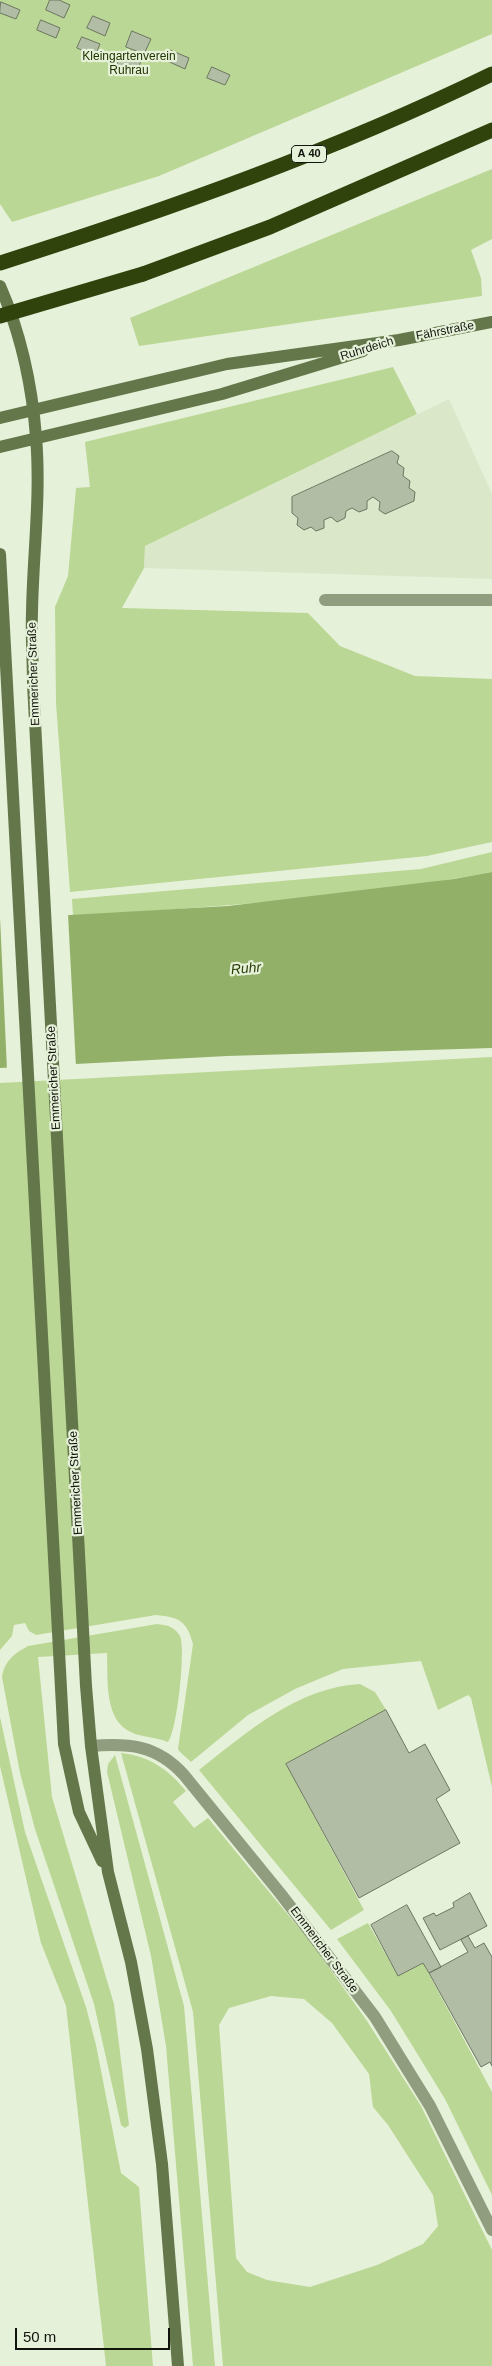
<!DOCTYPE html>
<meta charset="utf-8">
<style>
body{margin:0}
#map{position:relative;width:492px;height:2366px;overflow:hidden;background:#e6f1d9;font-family:Arial,sans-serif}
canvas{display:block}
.scale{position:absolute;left:15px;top:2328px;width:155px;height:22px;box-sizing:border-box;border:2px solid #11140c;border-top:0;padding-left:6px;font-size:15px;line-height:18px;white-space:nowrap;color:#11140c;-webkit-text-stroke:4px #e6f1d9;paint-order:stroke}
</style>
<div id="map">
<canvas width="492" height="2366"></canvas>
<div class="scale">50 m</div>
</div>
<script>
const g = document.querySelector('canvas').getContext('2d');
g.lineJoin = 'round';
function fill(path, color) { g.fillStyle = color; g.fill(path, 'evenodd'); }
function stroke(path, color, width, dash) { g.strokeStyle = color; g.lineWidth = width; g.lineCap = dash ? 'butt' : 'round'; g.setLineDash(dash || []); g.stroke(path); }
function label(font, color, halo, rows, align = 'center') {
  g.font = font + ' Arial,sans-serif'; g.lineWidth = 4.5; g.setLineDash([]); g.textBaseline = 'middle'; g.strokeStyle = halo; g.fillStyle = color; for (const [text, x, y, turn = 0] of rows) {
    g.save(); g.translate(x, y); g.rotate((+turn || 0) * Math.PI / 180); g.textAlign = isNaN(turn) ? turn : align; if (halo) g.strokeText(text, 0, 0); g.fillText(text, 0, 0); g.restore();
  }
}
const built = new Path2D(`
 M 449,399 L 492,494 L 492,579 L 144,568 L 145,546 Z`);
const green = new Path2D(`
 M 0,0 L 492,0 L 492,34 L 159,176 L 12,222 L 0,204 Z
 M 492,169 L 492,239 L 471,250 L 481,278 L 482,296 L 139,346 L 130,318 Z
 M 393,367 L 417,414 L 145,546 L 144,568 L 122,608 L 308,613 L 340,646 L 415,676 L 492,679 L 492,842 L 427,856 L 70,892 L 56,703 L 55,607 L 68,576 L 76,488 L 90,487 L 85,442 Z
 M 492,852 L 492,872 C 354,898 213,907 73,916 L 72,899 L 421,869 Z
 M 492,1057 L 492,1787 L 471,1698 L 468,1695 L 438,1710 L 421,1661 L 343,1669 L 295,1689 L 248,1715 L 191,1762 L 180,1752 L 178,1749 L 193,1644 C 187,1621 179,1617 156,1615 L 36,1635 L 29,1631 L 25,1623 L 14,1625 L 12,1636 L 0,1650 L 0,1083 Z
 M 157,1624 C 167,1625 175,1627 180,1636 C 186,1649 177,1732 168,1742 C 156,1737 137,1737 127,1730 C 104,1716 108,1676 107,1653 L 38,1657 L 52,1797 L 114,2004 L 129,2125 L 125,2128 L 121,2125 L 94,2004 L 35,1829 L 20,1773 L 2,1677 C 5,1660 14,1654 28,1646 Z
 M 360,1684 L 375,1692 L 386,1710 L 286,1764 L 364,1910 L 331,1930 L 199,1770 C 246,1733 298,1687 360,1684 Z
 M 0,1717 L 25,1832 L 86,2007 L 96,2045 L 121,2173 L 139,2187 L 153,2366 L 106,2366 L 66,2006 L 41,1943 L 0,1766 Z
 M 121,1753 C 149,1756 168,1769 186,1791 L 173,1802 L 194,1828 L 208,1818 L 313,1945 L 367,2021 L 421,2106 L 492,2250 L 492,2366 L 223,2366 L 193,2012 ZM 271,1996 L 304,1999 L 332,2023 L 369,2074 L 373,2107 L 388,2125 L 433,2195 L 438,2226 L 423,2244 L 377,2265 L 310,2287 L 267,2280 L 247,2272 L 236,2258 L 219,2025 L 229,2008 Z
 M 115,1755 L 184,2006 L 215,2366 L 193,2366 L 166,2046 L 151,1956 L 107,1772 L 108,1764 Z
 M 368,1923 L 398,1976 L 423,1963 L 492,2092 L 492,2195 L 445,2099 L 391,2011 L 337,1939 Z`);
const water = new Path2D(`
 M 492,872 L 492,1048 L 227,1056 L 0,1068 L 0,919 L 228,906 L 454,879 Z`);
const pier = new Path2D(`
 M 68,914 L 76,1067 L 7,1070 L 0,917 Z`);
const building = new Path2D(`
 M 50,0 L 59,0 L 70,5 L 64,18 L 46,10 Z
 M 1,2 L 20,10 L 16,19 L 0,13 Z
 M 93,16 L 110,23 L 105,36 L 87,28 Z
 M 41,20 L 60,28 L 56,38 L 37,30 Z
 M 132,31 L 151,39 L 144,54 L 126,47 Z
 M 82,37 L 100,44 L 95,56 L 77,48 Z
 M 170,50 L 189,58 L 185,69 L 165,60 Z
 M 122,53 L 141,61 L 136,74 L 117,65 Z
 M 212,67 L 230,75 L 225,85 L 207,78 Z
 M 392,451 L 399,456 L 397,463 L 404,468 L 403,476 L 410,481 L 409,488 L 415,492 L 414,501 L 385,514 L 379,510 L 380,502 L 373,497 L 367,501 L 367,509 L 359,512 L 352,508 L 346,511 L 345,518 L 337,522 L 331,517 L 324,520 L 324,528 L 316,531 L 311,527 L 304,530 L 297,525 L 298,518 L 292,513 L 292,497 Z
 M 386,1710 L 409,1753 L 425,1744 L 450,1790 L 436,1799 L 460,1843 L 359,1898 L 286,1764 Z
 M 470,1893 L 487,1926 L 440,1950 L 423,1918 L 434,1913 L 436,1916 L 454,1907 L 453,1903 Z
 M 407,1905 L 441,1967 L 429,1973 L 423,1963 L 398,1976 L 371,1925 Z
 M 468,1936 L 475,1948 L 484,1943 L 492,1957 L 492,2066 L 490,2062 L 481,2067 L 429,1973 L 468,1952 L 461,1940 Z`);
const street = new Path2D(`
 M 325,600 L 492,600
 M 91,1746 C 129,1743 157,1745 184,1775 L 280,1893 L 375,2017 L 430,2106 L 492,2230`);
const secondary = new Path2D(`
 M 0,286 C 21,334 32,385 36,437 C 41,495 33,554 32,612 C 31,636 33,660 33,684 L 86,1686 L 91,1746 L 108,1872 L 131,1962 L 147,2049 L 162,2164 L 178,2366
 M 0,418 L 227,364 L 399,340 L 492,322
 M 0,447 L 222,394 L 363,351
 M 0,554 L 64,1744 L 79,1812 L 102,1861`);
const highway = new Path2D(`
 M 0,263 C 167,210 334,151 492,74
 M 143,274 L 270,227 L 492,130`);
const highwayBridge = new Path2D(`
 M 0,316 L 143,274`);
const shields = [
 [309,154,35]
];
const shieldNames = [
 ["A 40",309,154]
];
const parkNames = [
 ["Kleingartenverein",129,57],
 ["Ruhrau",129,71]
];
const streetNames = [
 ["Fährstraße",445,331,-11],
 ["Ruhrdeich",367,349,-17],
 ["Emmericher Straße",34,674,-92],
 ["Emmericher Straße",54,1078,-93],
 ["Emmericher Straße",76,1483,-93],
 ["Emmericher Straße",324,1950,53]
];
const waterNames = [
 ["Ruhr",246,969,-5]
];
fill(built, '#dae8c9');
fill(green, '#bbd795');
fill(water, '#92b068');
fill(pier, '#e6f1d9');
fill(building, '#b2bda6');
stroke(building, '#6c7660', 1);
stroke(street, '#909e7f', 12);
stroke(secondary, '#64774b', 12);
stroke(highway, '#30430c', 15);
stroke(highwayBridge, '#30430c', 15);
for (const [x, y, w] of shields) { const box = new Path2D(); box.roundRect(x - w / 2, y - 8.5, w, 17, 4); g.fillStyle = '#e6f1d9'; g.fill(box); stroke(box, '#11140c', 1); }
label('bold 11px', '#11140c', null, shieldNames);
label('12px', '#233500', '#e6f1d9', parkNames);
label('12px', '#11140c', '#e6f1d9', streetNames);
label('italic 14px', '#2b3e08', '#e6f1d9', waterNames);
</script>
